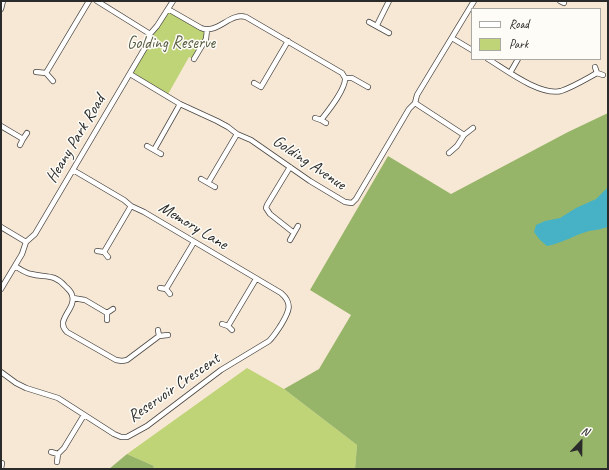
<!DOCTYPE html>
<style>
body{margin:0}
#map{position:relative;width:609px;height:470px;overflow:hidden;background:#f7e8d5;font-family:Caveat,sans-serif}
canvas{display:block}
.frame{position:absolute;inset:0;border:2px solid #2b2b2b;pointer-events:none}
.legend{position:absolute;left:471px;top:8px;width:130px;height:52px;box-sizing:border-box;background:#fdfcf7;border:1px solid #a9a8a5;margin:0;padding:5px 7px;list-style:none;font-size:12px;color:#2b2b2b}
.legend li{display:flex;align-items:center;gap:8px;height:20px}
.legend b{width:20px;border:1px solid #a9a8a5}
.north{position:absolute;left:561px;top:422px;width:40px;height:40px;-webkit-text-stroke:3px #fdfcf7;paint-order:stroke;rotate:22deg;font-size:11px;font-weight:700;line-height:16px;text-align:center;color:#2b2b2b}
.north::after{content:'';display:block;margin:auto;width:14px;height:18px;background:#2b2b2b;clip-path:polygon(50% 0,100% 100%,50% 72%,0 100%)}
</style>
<div id="map">
<canvas width="609" height="470"></canvas>
<div class="frame"></div>
<ul class="legend">
<li><b style="height:5px;background:#fff"></b>Road</li>
<li><b style="height:11px;background:#bfd377"></b>Park</li>
</ul>
<div class="north">N</div>
</div>
<script>
const g = document.querySelector('canvas').getContext('2d');
g.lineJoin = 'round';
function fill(path, color) { g.fillStyle = color; g.fill(path, 'evenodd'); }
function stroke(path, color, width, dash) { g.strokeStyle = color; g.lineWidth = width; g.lineCap = dash ? 'butt' : 'round'; g.setLineDash(dash || []); g.stroke(path); }
function label(font, color, halo, rows, align = 'center') {
  g.font = font + ' Caveat,sans-serif'; g.lineWidth = 3; g.setLineDash([]); g.textBaseline = 'middle'; g.strokeStyle = halo; g.fillStyle = color; for (const [text, x, y, turn = 0] of rows) {
    g.save(); g.translate(x, y); g.rotate((+turn || 0) * Math.PI / 180); g.textAlign = isNaN(turn) ? turn : align; if (halo) g.strokeText(text, 0, 0); g.fillText(text, 0, 0); g.restore();
  }
}
const green = new Path2D(`
 M 168,9 L 204,30 L 207,35 L 194,59 L 189,57 L 167,96 L 130,74 L 149,37 Z
 M 247,368 L 284,389 L 357,445 L 355,469 L 153,469 L 154,466 L 127,454 Z`);
const forest = new Path2D(`
 M 608,113 L 608,469 L 355,469 L 357,445 L 284,389 L 319,369 L 351,315 L 310,290 L 388,156 L 451,194 L 568,132 Z
 M 127,454 L 154,466 L 153,469 L 109,469 Z`);
const water = new Path2D(`
 M 608,187 L 608,227 C 602,229 596,230 589,231 C 575,235 562,243 547,246 L 540,240 L 534,232 L 536,225 L 545,221 L 560,218 L 576,208 L 596,199 Z`);
const street = new Path2D(`
 M 97,1 L 150,34
 M 560,1 L 564,3
 M 1,9 L 3,1
 M 168,9 L 201,28 C 217,35 230,12 246,17 L 342,73 L 345,78 C 346,89 328,111 321,120
 M 369,22 L 389,33
 M 377,25 L 389,1
 M 452,38 L 472,50
 M 194,59 L 206,39 L 207,30
 M 488,59 C 506,70 540,96 561,91 C 573,87 586,79 597,73 L 603,75
 M 595,67 L 597,73
 M 36,72 L 46,73 L 53,81
 M 46,73 L 89,1
 M 510,73 L 518,59
 M 130,74 L 180,104 L 217,121 L 228,127 L 237,134 L 251,140 L 310,181 L 345,202 L 352,203 L 356,199 L 409,109 L 415,103 L 417,95 L 474,1
 M 345,78 L 352,78 L 368,87
 M 254,83 L 261,87 L 288,41
 M 415,103 L 464,135
 M 315,118 L 321,120 L 326,123
 M 1,126 L 23,139 L 20,145
 M 23,139 L 27,133
 M 147,146 L 161,154
 M 154,150 L 180,104
 M 449,153 L 457,146 L 464,135 L 473,128
 M 290,167 L 267,205 L 266,208 L 270,214 L 294,233 L 290,240
 M 201,179 L 215,187
 M 208,183 L 237,134
 M 1,227 L 26,242
 M 294,233 L 298,226
 M 97,251 L 104,252 L 108,257
 M 104,252 L 131,206
 M 15,266 C 20,269 25,273 31,274 C 46,278 53,273 65,286 C 68,289 71,291 72,295 C 77,309 54,320 67,332 L 116,360 L 122,361 L 127,360 L 159,336
 M 160,288 L 166,289 L 170,294
 M 1,289 L 22,254 L 26,242 L 35,234 L 146,46 L 150,34 L 157,26 L 173,1
 M 166,289 L 194,242
 M 73,298 L 85,300 L 107,313
 M 107,320 L 107,313 L 113,309
 M 222,324 L 228,326 L 232,330
 M 228,326 L 256,279
 M 158,330 L 159,336 L 168,335
 M 1,372 L 16,383 L 26,388 L 58,398 L 114,434 L 121,437 L 127,437 L 147,426 L 221,370 L 269,341 C 274,336 277,331 281,325 C 288,313 294,304 281,293 L 144,212 L 131,206 L 124,200 L 73,170
 M 51,452 L 58,454 L 57,462
 M 58,454 L 64,448 L 84,415
 M 1,469 L 2,463`);
const parkNames = [
 ["Golding Reserve",171,44]
];
const streetNames = [
 ["Heany Park Road",76,139,-59],
 ["Golding Avenue",309,163,34],
 ["Memory Lane",193,226,31],
 ["Reservoir Crescent",174,388,-35]
];
fill(green, '#bfd377');
fill(forest, '#97b568');
fill(water, '#47b2c5');
stroke(street, '#4a4744', 6);
stroke(street, '#fff', 4.5);
label('17px', '#575d42', '#fdfcf7', parkNames);
label('17px', '#2b2b2b', '#fdfcf7', streetNames);
</script>
